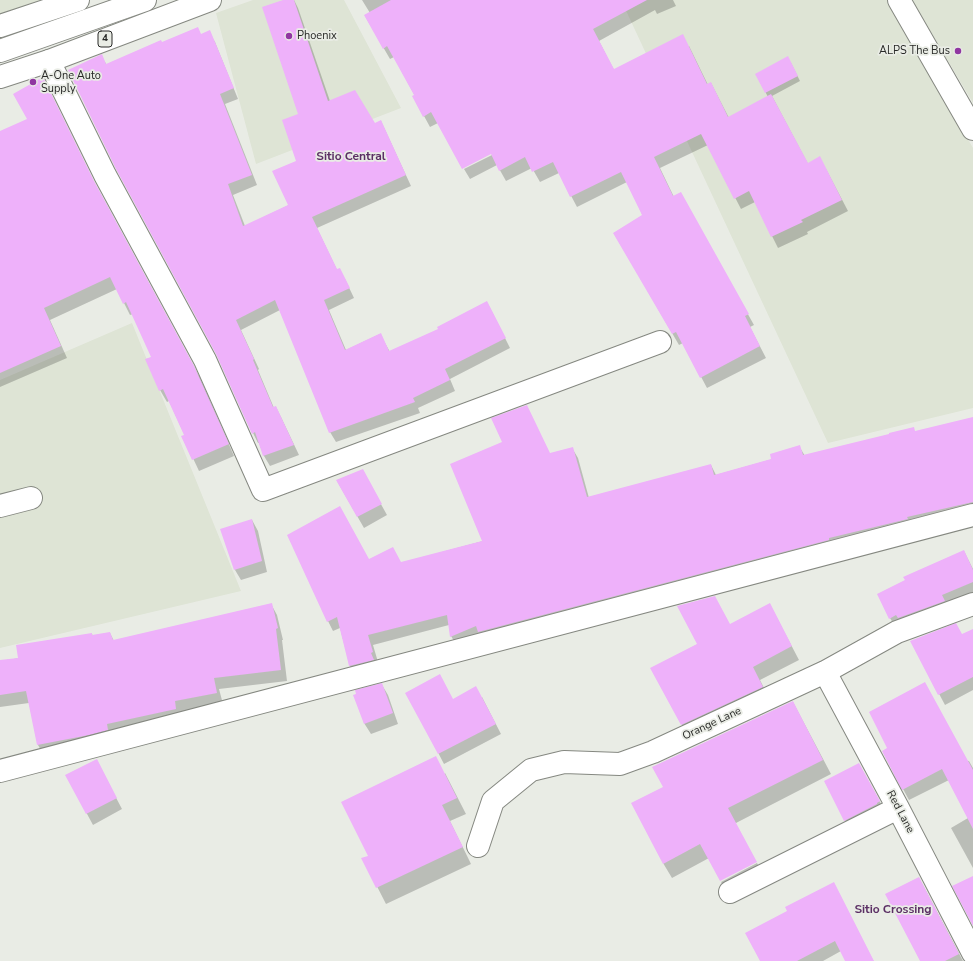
<!DOCTYPE html>
<style>
body{margin:0}
canvas{display:block;background:#e9ece5}
</style>
<canvas width="973" height="961"></canvas>
<script>
const g = document.querySelector('canvas').getContext('2d');
g.lineJoin = 'round';
function fill(path, color) { g.fillStyle = color; g.fill(path, 'evenodd'); }
function stroke(path, color, width, dash) { g.strokeStyle = color; g.lineWidth = width; g.lineCap = dash ? 'butt' : 'round'; g.setLineDash(dash || []); g.stroke(path); }
function label(font, color, halo, rows, align = 'center') {
  g.font = font + ' "Nunito Sans",sans-serif'; g.lineWidth = 3.5; g.setLineDash([]); g.textBaseline = 'middle'; g.strokeStyle = halo; g.fillStyle = color; for (const [text, x, y, turn = 0] of rows) {
    g.save(); g.translate(x, y); g.rotate((+turn || 0) * Math.PI / 180); g.textAlign = isNaN(turn) ? turn : align; if (halo) g.strokeText(text, 0, 0); g.fillText(text, 0, 0); g.restore();
  }
}
const built = new Path2D(`
 M 0,0 L 49,0 L 0,17 Z
 M 253,0 L 344,0 L 401,108 L 256,164 L 216,13 Z
 M 621,0 L 887,0 L 973,148 L 973,408 L 828,443 Z
 M 912,0 L 973,0 L 973,103 Z
 M 132,323 L 241,591 L 0,648 L 0,380 Z`);
const shadow = new Path2D(`
 M 286,0 L 294,0 L 298,8 L 330,101 L 374,124 L 381,121 L 411,186 L 317,228 L 337,270 L 345,279 L 354,298 L 329,310 L 346,350 L 380,334 L 390,352 L 492,312 L 510,348 L 450,379 L 455,391 L 418,408 L 420,413 L 336,442 L 330,432 L 280,310 L 241,330 L 259,369 L 258,370 L 274,408 L 276,407 L 281,417 L 299,455 L 270,466 L 264,456 L 259,443 L 258,443 L 253,433 L 101,56 L 107,65 L 162,44 L 201,35 L 209,32 L 215,42 L 238,99 L 225,104 L 257,185 L 233,195 L 245,226 L 289,205 L 297,161 L 299,114 Z
 M 362,0 L 673,0 L 676,6 L 657,14 L 655,10 L 599,41 L 614,70 L 689,46 L 708,85 L 711,83 L 729,118 L 768,97 L 756,74 L 791,63 L 800,81 L 772,96 L 808,164 L 826,169 L 848,211 L 807,232 L 808,234 L 778,248 L 755,202 L 741,209 L 708,145 L 660,168 L 674,197 L 686,204 L 754,325 L 750,327 L 766,358 L 707,388 L 683,343 L 679,345 L 614,233 L 643,216 L 627,182 L 577,207 L 559,173 L 540,182 L 532,168 L 506,181 L 497,165 L 470,179 L 464,169 L 496,153 L 438,123 L 430,127 L 424,116 L 415,96 L 394,57 L 390,59 L 365,16 L 370,13 Z
 M 0,132 L 100,193 L 200,378 L 234,456 L 199,471 L 183,437 L 185,436 L 169,401 L 167,402 L 160,390 L 152,357 L 133,314 L 130,315 L 117,289 L 50,320 L 67,358 L 0,387 Z
 M 799,446 L 805,456 L 973,465 L 973,513 L 457,646 L 451,636 L 449,625 L 373,645 L 378,662 L 356,676 L 350,666 L 340,628 L 333,631 L 328,621 L 369,560 L 401,563 L 483,541 L 550,454 L 572,448 L 578,458 L 589,498 L 711,465 L 716,475 L 773,459 Z
 M 362,470 L 387,515 L 364,528 L 337,481 Z
 M 252,520 L 258,531 L 267,572 L 241,580 L 235,570 Z
 M 964,551 L 973,569 L 973,594 L 896,628 L 890,618 Z
 M 271,604 L 277,615 L 283,640 L 282,640 L 287,681 L 219,689 L 223,704 L 44,756 L 38,745 L 29,703 L 0,707 L 0,661 L 20,658 L 92,634 L 93,636 L 110,633 L 114,641 Z
 M 777,618 L 799,660 L 760,680 L 770,700 L 689,738 L 652,668 L 698,644 L 731,625 Z
 M 973,630 L 973,690 L 945,705 L 911,641 L 962,635 Z
 M 382,685 L 388,695 L 398,724 L 371,734 L 364,723 L 358,694 Z
 M 407,693 L 453,700 L 482,697 L 501,734 L 444,764 Z
 M 793,702 L 831,774 L 736,823 L 709,858 L 672,878 L 663,863 Z
 M 883,752 L 969,761 L 973,768 L 973,868 L 951,828 L 968,818 L 949,780 L 909,800 Z
 M 102,771 L 122,809 L 93,825 L 66,775 Z
 M 445,773 L 466,814 L 450,821 L 471,864 L 386,904 L 363,859 L 370,856 Z
 M 865,775 L 886,813 L 851,831 L 825,782 Z
 M 757,863 L 765,877 L 729,895 L 721,882 Z
 M 919,878 L 925,889 L 963,961 L 922,961 Z
 M 788,912 L 874,961 L 846,961 L 841,951 L 823,961 L 761,961 Z`);
const building = new Path2D(`
 M 283,0 L 294,0 L 328,101 L 355,90 L 375,123 L 381,120 L 406,175 L 312,217 L 337,269 L 340,268 L 350,288 L 324,300 L 345,350 L 381,333 L 389,351 L 438,329 L 437,327 L 487,301 L 506,338 L 445,369 L 450,380 L 413,398 L 415,402 L 329,433 L 275,300 L 236,320 L 254,359 L 253,360 L 273,407 L 276,406 L 294,445 L 263,456 L 255,432 L 252,434 L 216,354 L 116,169 L 68,70 L 102,54 L 106,64 L 161,40 L 162,42 L 198,27 L 201,34 L 210,30 L 234,88 L 220,94 L 252,175 L 228,184 L 243,226 L 288,205 L 272,171 L 296,161 L 282,120 L 298,114 L 262,7 Z
 M 391,0 L 647,0 L 593,29 L 614,69 L 683,34 L 707,84 L 711,82 L 728,117 L 771,94 L 808,163 L 820,156 L 842,200 L 801,220 L 803,222 L 771,237 L 749,191 L 734,199 L 701,134 L 654,157 L 673,196 L 681,192 L 749,314 L 745,316 L 760,346 L 700,378 L 676,332 L 672,334 L 613,233 L 642,215 L 621,172 L 570,197 L 553,162 L 532,172 L 525,157 L 499,171 L 491,154 L 462,169 L 431,112 L 423,117 L 412,96 L 414,95 L 387,46 L 383,49 L 364,15 Z
 M 788,56 L 798,76 L 765,93 L 755,74 Z
 M 43,77 L 94,181 L 194,366 L 229,444 L 192,460 L 181,436 L 184,435 L 163,389 L 159,391 L 145,359 L 151,357 L 126,302 L 123,304 L 110,277 L 44,308 L 61,346 L 0,373 L 0,131 L 27,119 L 13,94 Z
 M 527,405 L 550,453 L 573,447 L 587,497 L 711,464 L 714,475 L 771,459 L 770,454 L 800,445 L 803,455 L 889,434 L 889,433 L 914,427 L 915,431 L 973,417 L 973,502 L 907,517 L 908,519 L 829,538 L 829,540 L 478,632 L 476,626 L 450,637 L 447,615 L 368,635 L 373,652 L 371,653 L 374,660 L 349,666 L 337,617 L 327,622 L 287,535 L 340,506 L 369,559 L 393,547 L 401,562 L 482,541 L 450,464 L 502,442 L 491,418 Z
 M 363,469 L 382,504 L 357,517 L 336,480 Z
 M 252,519 L 262,561 L 234,570 L 220,529 Z
 M 964,550 L 973,570 L 973,582 L 942,595 L 945,601 L 898,618 L 896,615 L 889,619 L 877,594 L 905,580 L 903,577 Z
 M 715,596 L 730,624 L 770,603 L 792,646 L 753,667 L 763,687 L 681,725 L 650,668 L 697,644 L 677,606 Z
 M 272,603 L 278,628 L 276,629 L 281,670 L 214,678 L 217,693 L 175,701 L 176,709 L 107,724 L 108,730 L 89,735 L 37,745 L 26,691 L 0,695 L 0,660 L 18,658 L 16,645 L 92,633 L 92,635 L 110,632 L 113,640 Z
 M 956,623 L 962,634 L 973,629 L 973,677 L 938,695 L 910,641 Z
 M 440,674 L 453,699 L 476,686 L 496,724 L 438,754 L 405,693 Z
 M 925,682 L 973,770 L 973,829 L 942,769 L 902,790 L 882,751 L 887,748 L 869,712 Z
 M 382,683 L 393,713 L 364,724 L 353,695 L 356,694 L 355,690 Z
 M 793,701 L 823,760 L 728,808 L 757,862 L 720,881 L 700,844 L 663,864 L 631,803 L 663,787 L 652,767 Z
 M 436,756 L 457,798 L 442,805 L 463,847 L 376,888 L 361,858 L 368,856 L 341,802 Z
 M 97,759 L 117,798 L 86,814 L 65,775 Z
 M 859,763 L 880,801 L 877,803 L 877,804 L 844,821 L 824,781 Z
 M 973,876 L 973,926 L 952,886 Z
 M 919,877 L 959,954 L 945,961 L 920,961 L 885,894 Z
 M 834,882 L 874,961 L 845,961 L 835,941 L 797,961 L 760,961 L 745,933 L 787,911 L 785,907 Z`);
const minor = new Path2D(`
 M 899,0 L 973,129
 M 49,61 L 105,175 L 205,360 L 263,490 L 660,342
 M 0,506 L 31,498
 M 825,672 L 898,808 L 973,953
 M 0,771 L 973,515
 M 478,846 L 493,801 L 531,770 L 564,762 L 620,764 L 653,752 L 825,672 L 897,632 L 973,604
 M 730,892 L 898,808`);
const major = new Path2D(`
 M 0,26 L 78,0
 M 0,77 L 49,61 L 210,0`);
const highway = new Path2D(`
 M 0,51 L 145,0`);
const markers = [
 [289,36,4,"#9036a1"],
 [958,51,4,"#9036a1"],
 [33,82,4,"#9036a1"]
];
const shields = [
 [105,39,14]
];
const shieldNames = [
 ["4",105,39]
];
const poiNames = [
 ["Phoenix",297,36],
 ["ALPS The Bus",950,51,"right"],
 ["A-One Auto",41,76],
 ["Supply",41,89]
];
const streetNames = [
 ["Orange Lane",712,724,-25],
 ["Red Lane",900,812,62]
];
const neighbourhoodNames = [
 ["Sitio Central",351,157],
 ["Sitio Crossing",893,910]
];
fill(built, '#dee4d5');
fill(shadow, '#0003');
fill(building, '#eeb1fa');
stroke(minor, '#858881', 24);
stroke(major, '#858881', 24);
stroke(highway, '#858881', 24);
stroke(minor, '#fff', 22);
stroke(major, '#fff', 22);
stroke(highway, '#fff', 22);
for (const [x, y, r, color] of markers) { const dot = new Path2D(); dot.arc(x, y, r, 0, 2 * Math.PI); g.fillStyle = color; g.fill(dot); stroke(dot, '#e9ece5', 1.5); }
for (const [x, y, w] of shields) { const box = new Path2D(); box.roundRect(x - w / 2, y - 8, w, 16, 3); g.fillStyle = '#e9ece5'; g.fill(box); stroke(box, '#282927', 1); }
label('bold 10px', '#282927', null, shieldNames);
label('11px', '#282927', '#e9ece5', poiNames, 'left');
label('11px', '#282927', '#e9ece5', streetNames);
label('bold 12px', '#5b2f64', '#e9ece5', neighbourhoodNames);
</script>
